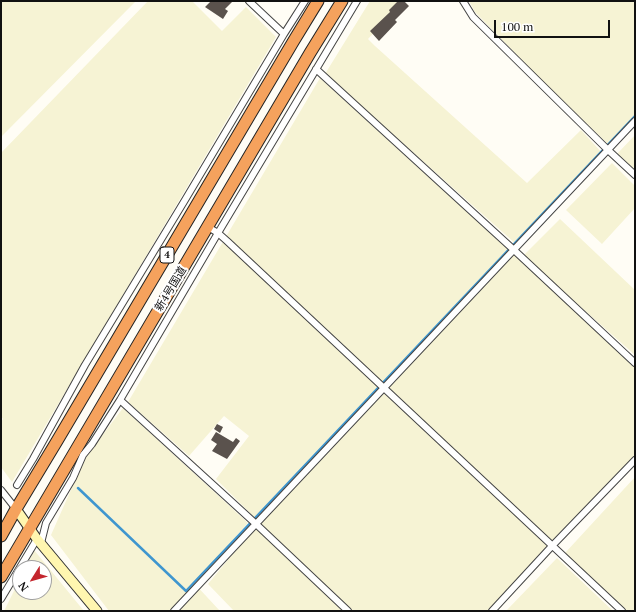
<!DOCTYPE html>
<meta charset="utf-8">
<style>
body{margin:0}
#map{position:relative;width:636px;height:612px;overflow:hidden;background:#fffdf5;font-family:"PT Serif",serif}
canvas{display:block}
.frame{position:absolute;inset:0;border:2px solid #111;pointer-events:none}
.north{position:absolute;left:12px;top:560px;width:40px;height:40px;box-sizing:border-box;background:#fff;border:1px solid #a0a0a0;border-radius:50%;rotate:233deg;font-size:11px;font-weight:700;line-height:16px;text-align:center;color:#111}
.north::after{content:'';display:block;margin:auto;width:14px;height:18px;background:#c4262e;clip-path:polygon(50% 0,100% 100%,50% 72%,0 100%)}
.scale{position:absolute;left:494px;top:20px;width:116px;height:18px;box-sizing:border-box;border:2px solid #111;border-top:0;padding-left:5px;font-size:12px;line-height:14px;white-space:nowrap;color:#111;-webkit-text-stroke:3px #fff;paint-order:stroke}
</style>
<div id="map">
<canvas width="636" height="612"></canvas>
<div class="frame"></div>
<div class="north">N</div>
<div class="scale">100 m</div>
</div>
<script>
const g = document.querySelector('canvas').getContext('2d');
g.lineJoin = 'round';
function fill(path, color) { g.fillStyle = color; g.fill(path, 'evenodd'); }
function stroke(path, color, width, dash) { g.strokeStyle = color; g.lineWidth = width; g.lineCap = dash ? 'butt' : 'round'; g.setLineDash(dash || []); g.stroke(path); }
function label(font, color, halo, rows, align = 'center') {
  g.font = font + ' "PT Serif","Noto Sans JP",serif'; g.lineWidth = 4; g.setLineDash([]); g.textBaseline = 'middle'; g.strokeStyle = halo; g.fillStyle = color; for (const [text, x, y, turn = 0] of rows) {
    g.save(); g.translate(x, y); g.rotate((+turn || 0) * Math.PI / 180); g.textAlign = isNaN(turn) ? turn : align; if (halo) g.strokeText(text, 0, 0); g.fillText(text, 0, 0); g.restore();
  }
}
const farmland = new Path2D(`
 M 1,1 L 136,1 L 1,137 Z
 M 148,1 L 192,1 L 222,31 L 246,7 L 276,37 L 12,482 L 1,467 L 1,422 L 3,419 L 1,416 L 1,153 Z
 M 370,1 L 404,1 L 368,39 L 375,46 L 527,183 L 581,130 L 604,155 L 516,244 L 325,74 Z
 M 469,1 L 635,1 L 635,116 L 609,145 L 549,88 L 475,12 Z
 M 320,78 L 635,365 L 635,457 L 492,611 L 234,611 L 208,584 L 259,522 L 216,479 L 249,436 L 224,416 L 189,456 L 128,402 Z
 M 635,135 L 635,172 L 616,155 Z
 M 612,163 L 635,186 L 635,208 L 602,244 L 566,210 Z
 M 560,219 L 635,290 L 635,355 L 523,256 Z
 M 123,408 L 248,523 L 194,583 L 220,611 L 109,611 L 51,535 L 85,458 Z
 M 635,477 L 635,611 L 625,611 L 565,553 Z
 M 34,550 L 84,611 L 4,611 L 20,579 L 20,592 L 44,592 L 44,568 L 26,568 Z
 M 557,558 L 613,611 L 506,611 Z`);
const stream = new Path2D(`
 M 78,488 L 186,591 L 635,116`);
const building = new Path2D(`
 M 211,1 L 233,1 L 225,9 L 228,11 L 223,19 L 205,7 Z
 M 398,1 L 404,1 L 409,6 L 395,20 L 397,22 L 379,41 L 370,31 L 390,12 L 389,10 Z
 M 217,424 L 223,427 L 220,433 L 214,429 Z
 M 216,432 L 233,442 L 236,438 L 240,441 L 227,459 L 212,451 L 217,444 L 211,440 Z`);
const street = new Path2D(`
 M 249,1 L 284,34
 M 463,1 L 473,17 L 608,150 L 635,175
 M 316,69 L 514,250 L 635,363
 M 208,227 L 218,233 L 227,241 L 622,611
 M 120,400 L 256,524 L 348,611
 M 17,485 L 33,459 L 85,365 L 185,200 L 284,34 L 305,1
 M 1,490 L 16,509
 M 41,543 L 46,523 L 73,478 L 83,455 L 92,444 L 120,400 L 218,233 L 357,1
 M 1,599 L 37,539
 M 174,611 L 635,121
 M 492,611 L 552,546 L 635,460`);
const secondary = new Path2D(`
 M 16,509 L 37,539 L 97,611`);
const highway = new Path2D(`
 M 1,536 L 16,509 L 57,441 L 293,42 L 318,1
 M 1,577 L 310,53 L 342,1`);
const shields = [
 [167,255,14]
];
const shieldNames = [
 ["4",167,255]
];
const streetNames = [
 ["新4号国道",171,289,-59]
];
fill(farmland, '#f6f3d4');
stroke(stream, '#3f96cf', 2.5);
fill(building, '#5a524d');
stroke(street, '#444', 8);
stroke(secondary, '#333', 11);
stroke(highway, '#222', 13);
stroke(street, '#fff', 6);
stroke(secondary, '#fff6b0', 9);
stroke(highway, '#f5a25d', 11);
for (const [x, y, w] of shields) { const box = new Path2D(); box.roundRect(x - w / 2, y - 8, w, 16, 3); g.fillStyle = '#fff'; g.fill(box); stroke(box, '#111', 1); }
label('bold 10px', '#111', null, shieldNames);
label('11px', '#111', '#fff', streetNames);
</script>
